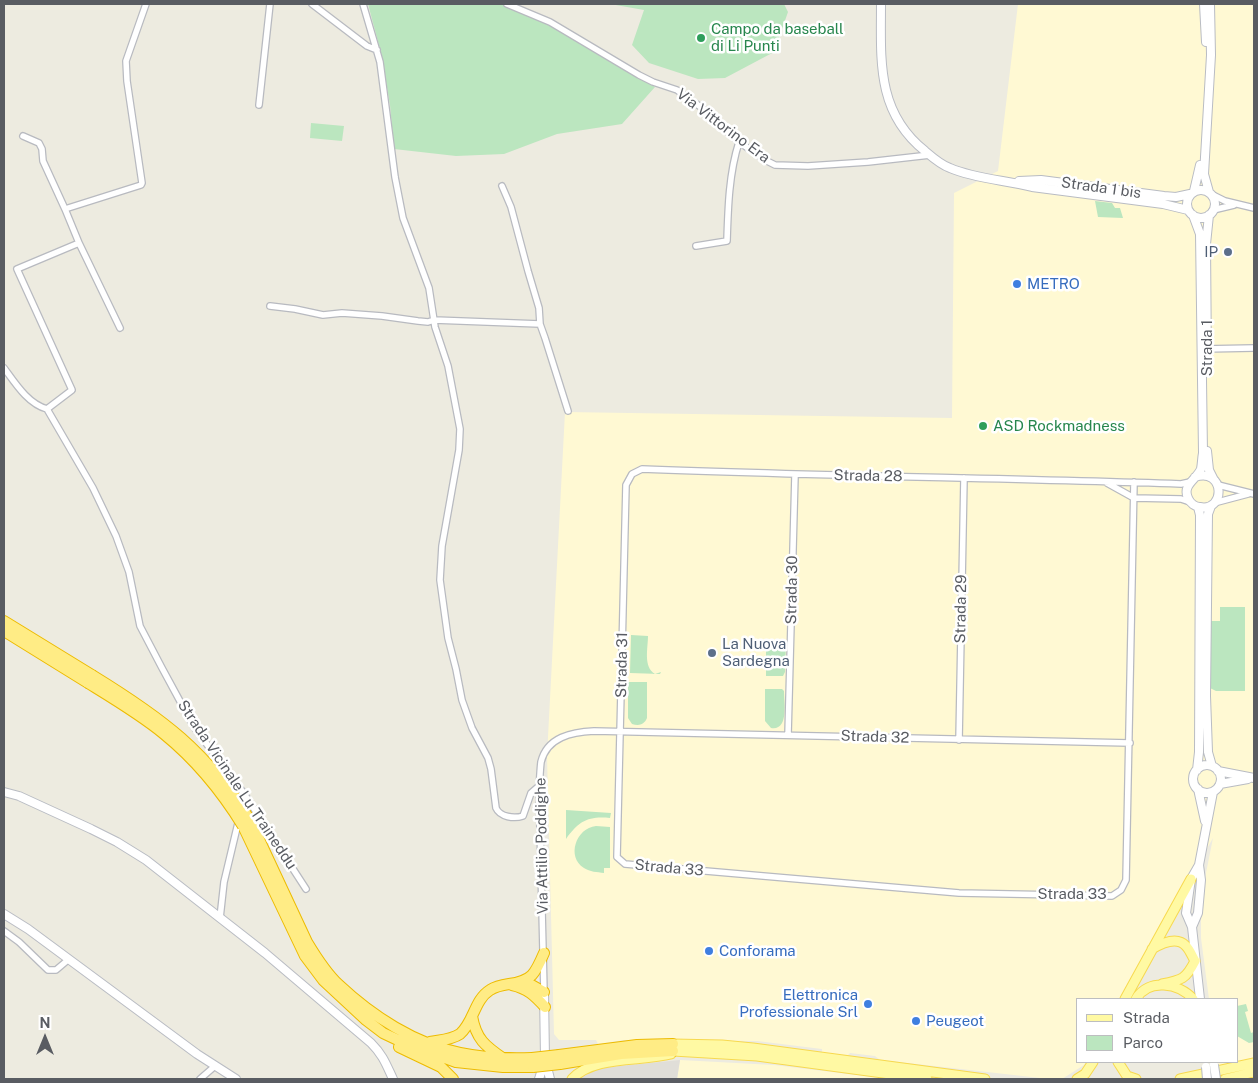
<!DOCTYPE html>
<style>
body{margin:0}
#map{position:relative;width:1258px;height:1083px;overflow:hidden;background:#edebe0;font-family:"Public Sans",sans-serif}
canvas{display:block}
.frame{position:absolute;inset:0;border:5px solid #595c62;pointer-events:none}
.legend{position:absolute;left:1076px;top:998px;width:162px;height:65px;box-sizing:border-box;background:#fff;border:1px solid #bdbec0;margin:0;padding:6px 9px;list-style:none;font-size:15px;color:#595c62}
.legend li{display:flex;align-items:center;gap:10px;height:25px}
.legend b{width:25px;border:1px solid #bdbec0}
.north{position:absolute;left:20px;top:1013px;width:50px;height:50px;-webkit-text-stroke:4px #fff;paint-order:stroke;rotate:0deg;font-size:14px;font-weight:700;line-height:20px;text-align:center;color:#595c62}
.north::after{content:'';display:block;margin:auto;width:18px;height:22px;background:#595c62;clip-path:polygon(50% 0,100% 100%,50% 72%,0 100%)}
</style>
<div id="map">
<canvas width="1258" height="1083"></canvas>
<div class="frame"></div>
<ul class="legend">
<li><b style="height:6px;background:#fff9a3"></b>Strada</li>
<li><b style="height:14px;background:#bbe6bf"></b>Parco</li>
</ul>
<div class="north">N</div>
</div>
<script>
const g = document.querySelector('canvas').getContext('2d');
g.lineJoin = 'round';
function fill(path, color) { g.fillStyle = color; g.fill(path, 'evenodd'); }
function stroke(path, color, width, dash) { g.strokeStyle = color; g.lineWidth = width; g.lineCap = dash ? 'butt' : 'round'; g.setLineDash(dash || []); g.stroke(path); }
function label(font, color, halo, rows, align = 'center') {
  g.font = font + ' "Public Sans",sans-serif'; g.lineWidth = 5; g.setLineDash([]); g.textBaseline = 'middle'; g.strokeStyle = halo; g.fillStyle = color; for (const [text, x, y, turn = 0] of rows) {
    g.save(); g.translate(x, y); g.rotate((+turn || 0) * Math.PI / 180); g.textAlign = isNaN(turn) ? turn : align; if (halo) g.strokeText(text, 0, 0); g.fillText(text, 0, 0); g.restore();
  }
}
const commercial = new Path2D(`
 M 1018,4 L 1254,4 L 1254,1059 L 1219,1068 L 1218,1062 L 1237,1062 L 1237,999 L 1209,999 L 1201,938 L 1201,898 L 1213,838 L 1122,999 L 1077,999 L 1077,1062 L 1086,1062 L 1084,1065 L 1062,1079 L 1049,1079 L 890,1061 L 880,1060 L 875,1056 L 850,1053 L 847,1056 L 822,1053 L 822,1049 L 757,1041 L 624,1040 L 598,1044 L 596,1040 L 559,1040 L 554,1034 L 547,756 L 565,412 L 952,418 L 954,193 L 998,171 Z
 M 680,1060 L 774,1065 L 889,1079 L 677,1079 Z`);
const industrial = new Path2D(`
 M 680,1060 L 677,1079 L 579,1079 L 599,1068 Z`);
const green = new Path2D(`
 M 368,4 L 510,4 L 591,43 L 655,87 L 622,124 L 557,134 L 504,154 L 456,156 L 394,149 L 390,105 L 381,53 Z
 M 610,4 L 784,4 L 788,12 L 774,52 L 725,78 L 698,79 L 649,63 L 632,45 L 644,10 Z
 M 311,123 L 344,126 L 342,141 L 310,138 Z
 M 1095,201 L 1112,203 L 1115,208 L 1120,208 L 1123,218 L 1098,217 Z
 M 1220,607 L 1245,607 L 1245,691 L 1216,691 L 1210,688 L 1210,621 L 1220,621 Z
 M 631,635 L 648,636 C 648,648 643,667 655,674 L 661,672 L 660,674 L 630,673 Z
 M 766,642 L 786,643 L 785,672 L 783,676 L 766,676 Z
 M 628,682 L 647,682 L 647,718 C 644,725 639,726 632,724 L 628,718 Z
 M 765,689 L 782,689 L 784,691 C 784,703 789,731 771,728 L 765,721 Z
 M 566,810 L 611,813 L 610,818 C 588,816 579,821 566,839 Z
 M 596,826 L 610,827 L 610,868 L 604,868 L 604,873 C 597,872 590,872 584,868 C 566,857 576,828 596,826 Z
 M 1246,1004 L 1248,1011 L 1245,1012 L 1251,1033 L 1254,1032 L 1254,1042 L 1249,1043 L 1237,1036 L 1237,1006 Z`);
const street = new Path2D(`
 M 312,4 L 367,46 L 377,50
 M 363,4 L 380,62 L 395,177 L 403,218 L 429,288 L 435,327 L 448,366 L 460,429 L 459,450 L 442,546 L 440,580 L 448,638 L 456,669 L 462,700 L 472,728 L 488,758 L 491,769 L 496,808 C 500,817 514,819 523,816 L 531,793 L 539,786
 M 507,4 L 550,22 L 639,75 L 653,82 L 677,90 L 702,108 L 721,127 L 739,142 L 765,160 L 775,165 L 808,166 L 868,162 L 930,155
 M 259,105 L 270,4
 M 23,136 L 39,143 L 42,149 L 43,161 L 65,209
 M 502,186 L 511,207 L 528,271 L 539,308 L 540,324 L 545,338 L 568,411
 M 1211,194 L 1225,201 L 1254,208
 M 1213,210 L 1234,205
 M 79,243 L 120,328
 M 696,246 L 727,241 C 728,208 729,173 739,142
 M 270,306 L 295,309 L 323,315 L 342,313 L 382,316 L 418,321 L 428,322 L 434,320 L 540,324
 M 1203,349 L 1254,348
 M 4,368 C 15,383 28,404 47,409
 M 47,409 L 93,488 L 116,536 L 129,572 L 140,626 L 162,668 L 194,727 L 245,795 L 306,889
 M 47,409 L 72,390 L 17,269 L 79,243 L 65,209 L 141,185 L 142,183 L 127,81 L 126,61 L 146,4
 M 1134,482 L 1126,880 L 1121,890 L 1112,896 L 959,893 L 625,864 L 617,857 L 626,485 L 632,474 L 642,469 C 821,476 1001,478 1181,484 L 1190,482
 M 1107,483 L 1134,498 L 1181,499 L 1190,502
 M 1218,485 L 1254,494
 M 1214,503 L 1248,494
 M 788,735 L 795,475
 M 959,740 L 964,478
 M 220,918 L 224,882 L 239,819
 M 4,931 L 19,942 L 48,970 L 56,970 L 69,959
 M 544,992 L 539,786 C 540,778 540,770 541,762 C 547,737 572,732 594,731 L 1130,743
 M 200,1079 L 215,1066`);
const secondary = new Path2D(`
 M 881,4 C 881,60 876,112 925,151 C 932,157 941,165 950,168 C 976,179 1005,180 1032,187 L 1163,204 L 1188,210
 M 1204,4 L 1206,42
 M 1019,181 L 1041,180 L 1164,196 L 1176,197 L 1190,194
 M1187 204a14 14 0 1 1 28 0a14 14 0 1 1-28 0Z
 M 1194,191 L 1200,165
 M 1209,192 L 1204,174 L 1211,55 L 1210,4
 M 1193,215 L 1200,234 L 1203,453 C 1202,458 1202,464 1201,469 C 1196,480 1182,485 1188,498 C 1190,503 1195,507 1200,507 C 1226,512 1225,467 1195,477
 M 1207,362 L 1206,244 L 1209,215
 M 1207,451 L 1209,470 L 1214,480
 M 1211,506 L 1208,514 L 1206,696 L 1208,752 L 1212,766
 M1193 779a14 14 0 1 1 28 0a14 14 0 1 1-28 0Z
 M 1197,770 L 1199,752 L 1200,515 L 1198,507
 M 1218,771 L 1254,778
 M 1220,784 L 1248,779
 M 1198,789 L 1205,821
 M 4,792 L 19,796 L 91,829 L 117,842 L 146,860 L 265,953 L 371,1043 C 383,1055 386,1064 393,1079
 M 1199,865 L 1191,879 L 1186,913 L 1192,927 L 1200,999
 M 4,914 L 28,929 L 197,1054 L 236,1079
 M 1192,927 L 1198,913 L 1201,880 L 1199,865 L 1213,792
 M 544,992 L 545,1059 L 550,1079
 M 539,1079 L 544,1063`);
const primary = new Path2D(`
 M 1152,949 C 1162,943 1177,936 1186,946 C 1190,950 1192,956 1195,961 C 1186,979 1182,980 1162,984
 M 1125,999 L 1191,879
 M 1136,999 C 1148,978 1179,983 1193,999
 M 673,1044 L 722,1045 L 753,1048 L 985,1079
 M 673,1051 L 757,1056 L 927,1079
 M 1118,1062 L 1127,1076 L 1136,1079
 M 572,1079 C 594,1055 641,1062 671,1054
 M 1077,1079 L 1085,1074 L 1093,1062
 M 1180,1079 L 1254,1063
 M 1225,1079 L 1254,1072`);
const highway = new Path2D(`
 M 4,621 L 92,675
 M 4,631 L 88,683
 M 251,822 L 307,942 C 316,957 326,973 339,985 C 372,1016 415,1044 460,1053 C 484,1058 507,1059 532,1058
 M 243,826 L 305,956 L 323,980 L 366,1020 L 383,1033 L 402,1042 L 456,1062 L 503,1067 L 533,1067
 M 522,982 L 528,983 L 544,992
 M 512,985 C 527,988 535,996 545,1007
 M 472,1016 C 476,1039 485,1046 504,1059
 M 430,1042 C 440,1040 451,1040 460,1034 C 474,1022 474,1000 490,990 C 496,986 502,985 509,984 C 532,981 535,974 544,953
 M 399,1047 L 441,1067 L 453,1079
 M 559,1055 L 637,1045 L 673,1044
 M 560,1064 L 621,1054 L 673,1051`);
const secondaryBridge = new Path2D(`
 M 1214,1065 L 1216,1079
 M 1206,1067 L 1207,1079`);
const highwayBridge = new Path2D(`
 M 92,675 C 162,718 207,751 251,822
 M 88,683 C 114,699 141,715 164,734 C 196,760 222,792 243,826
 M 532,1058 L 559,1055
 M 533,1067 L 560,1064`);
const markers = [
 [701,38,5,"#2e9e5b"],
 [1228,252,5,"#5c6f8a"],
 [1017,284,5,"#3f7fe0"],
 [983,426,5,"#2e9e5b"],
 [712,653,5,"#5c6f8a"],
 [709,951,5,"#3f7fe0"],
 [868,1004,5,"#3f7fe0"],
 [916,1021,5,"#3f7fe0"]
];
const leisureNames = [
 ["Campo da baseball",711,29],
 ["di Li Punti",711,46],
 ["ASD Rockmadness",993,426]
];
const streetNames = [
 ["Via Vittorino Era",723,126,37],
 ["Strada 1 bis",1101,188,8],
 ["Strada 1",1207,348,-90],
 ["Strada 28",868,476,1],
 ["Strada 30",792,590,-89],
 ["Strada 29",961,609,-89],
 ["Strada 31",622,665,-89],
 ["Strada 32",875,737,2],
 ["Strada Vicinale Lu Traineddu",237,785,56],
 ["Via Attilio Poddighe",542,846,-91],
 ["Strada 33",669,868,5],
 ["Strada 33",1072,894]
];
const serviceNames = [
 ["IP",1218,252],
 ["La Nuova",722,644,"left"],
 ["Sardegna",722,661,"left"]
];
const shopNames = [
 ["METRO",1027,284],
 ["Conforama",719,951],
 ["Elettronica",858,995,"right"],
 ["Professionale Srl",858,1012,"right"],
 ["Peugeot",926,1021]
];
fill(commercial, '#fff9d3');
fill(industrial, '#e0ded8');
fill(green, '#bbe6bf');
stroke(street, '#b8bac0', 8);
stroke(secondary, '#b9bcc3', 10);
stroke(primary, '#f7d94f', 11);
stroke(highway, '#edbb00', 12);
stroke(street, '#fff', 5.5);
stroke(secondary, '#fff', 8);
stroke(primary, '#fff9a3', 9);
stroke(highway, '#ffec85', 10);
stroke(secondaryBridge, '#b9bcc3', 10, []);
stroke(highwayBridge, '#edbb00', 12, []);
stroke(secondaryBridge, '#fff', 8);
stroke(highwayBridge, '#ffec85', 10);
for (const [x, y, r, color] of markers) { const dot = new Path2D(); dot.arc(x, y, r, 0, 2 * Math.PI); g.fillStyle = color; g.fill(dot); stroke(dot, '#fff', 2); }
label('15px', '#27864d', '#fff', leisureNames, 'left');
label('15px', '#595c62', '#fff', streetNames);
label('15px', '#4e5e75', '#fff', serviceNames, 'right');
label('15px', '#366cbe', '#fff', shopNames, 'left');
</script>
